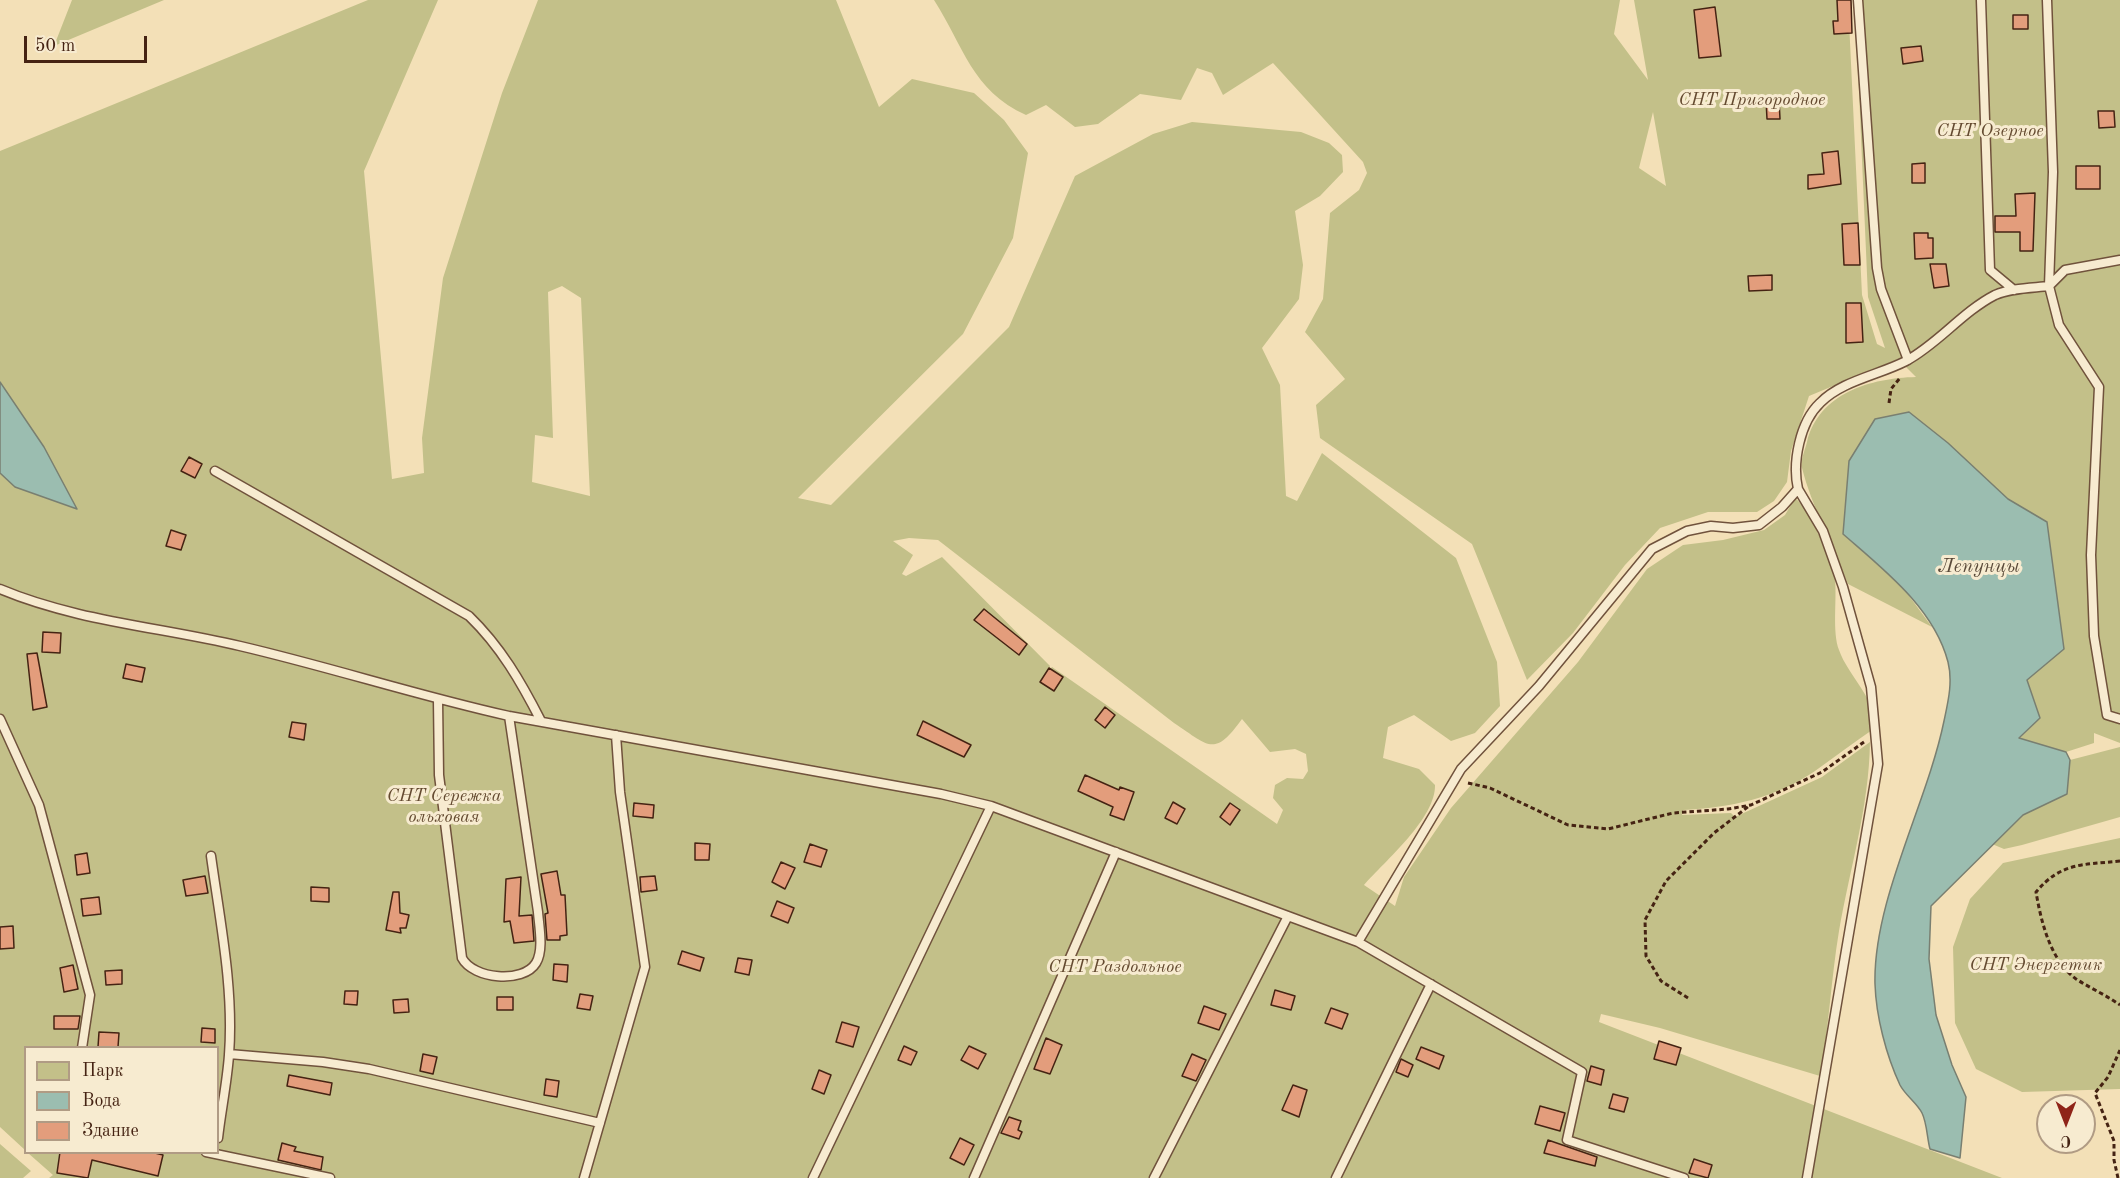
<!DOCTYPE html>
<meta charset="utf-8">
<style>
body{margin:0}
#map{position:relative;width:2120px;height:1178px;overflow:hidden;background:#f3e0b7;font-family:"Old Standard TT",serif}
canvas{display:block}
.legend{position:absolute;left:24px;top:1046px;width:195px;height:108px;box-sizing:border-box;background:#f7ebd0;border:2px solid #b09b84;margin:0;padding:8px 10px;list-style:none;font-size:18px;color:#452313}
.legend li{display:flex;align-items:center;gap:12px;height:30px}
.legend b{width:30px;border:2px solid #b09b84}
.north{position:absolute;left:2036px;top:1094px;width:60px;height:60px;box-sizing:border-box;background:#f7ebd0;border:2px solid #b09b84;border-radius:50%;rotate:180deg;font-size:16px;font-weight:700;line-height:24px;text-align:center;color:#452313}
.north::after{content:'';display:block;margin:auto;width:21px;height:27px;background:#8f2418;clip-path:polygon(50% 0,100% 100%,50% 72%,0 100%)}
.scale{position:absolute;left:24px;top:36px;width:123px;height:27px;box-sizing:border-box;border:3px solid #452313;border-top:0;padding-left:8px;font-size:18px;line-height:21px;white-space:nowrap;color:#452313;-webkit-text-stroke:4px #f7ebd0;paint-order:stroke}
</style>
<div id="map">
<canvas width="2120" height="1178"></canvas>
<ul class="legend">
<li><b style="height:16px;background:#c3c089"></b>Парк</li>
<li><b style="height:16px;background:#9bbdb0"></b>Вода</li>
<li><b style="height:16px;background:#e39d7c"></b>Здание</li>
</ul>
<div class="north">С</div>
<div class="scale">50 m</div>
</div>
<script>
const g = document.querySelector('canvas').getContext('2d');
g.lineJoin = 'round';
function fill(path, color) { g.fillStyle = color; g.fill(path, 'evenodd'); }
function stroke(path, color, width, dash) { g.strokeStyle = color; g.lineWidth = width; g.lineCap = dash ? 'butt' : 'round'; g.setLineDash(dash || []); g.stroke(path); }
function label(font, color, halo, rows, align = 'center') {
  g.font = font + ' "Old Standard TT",serif'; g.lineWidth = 6; g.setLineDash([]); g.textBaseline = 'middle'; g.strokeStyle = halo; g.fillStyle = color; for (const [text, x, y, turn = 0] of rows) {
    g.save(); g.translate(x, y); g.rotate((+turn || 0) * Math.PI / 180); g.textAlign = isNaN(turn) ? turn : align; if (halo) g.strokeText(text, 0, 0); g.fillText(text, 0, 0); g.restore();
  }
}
const green = new Path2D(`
 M 72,0 L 164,0 L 54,46 Z
 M 368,0 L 438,0 L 364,171 L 392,479 L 424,473 L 422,438 L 443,278 L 502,93 L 538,0 L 836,0 L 879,107 L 912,79 L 974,93 L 1004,120 L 1028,153 L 1013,238 L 963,334 L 798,498 L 831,505 L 1009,327 L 1075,176 L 1153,134 L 1192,122 L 1301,132 L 1329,143 L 1342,155 L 1343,172 L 1320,196 L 1295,211 L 1303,265 L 1299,299 L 1262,348 L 1280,385 L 1286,496 L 1297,501 L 1322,453 L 1456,558 L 1497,662 L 1500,706 L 1475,733 L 1451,741 L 1414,715 L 1388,727 L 1383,758 L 1419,769 L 1435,785 C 1436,818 1385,861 1364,885 L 1395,906 L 1404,877 L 1451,808 L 1578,662 L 1647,569 L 1683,545 L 1723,540 L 1764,530 L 1785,515 L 1795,498 C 1810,509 1832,561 1835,580 C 1837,600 1832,632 1839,650 C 1848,676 1877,699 1875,728 C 1854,742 1835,757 1815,771 C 1776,798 1729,808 1683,810 L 1682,815 L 1731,813 L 1735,817 L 1822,777 L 1870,742 C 1869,807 1850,868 1839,931 C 1831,979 1829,1028 1820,1076 L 1660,1028 L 1601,1014 L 1599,1022 L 2002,1178 L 49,1178 L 53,1175 L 28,1153 L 218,1152 L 218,1048 L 26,1048 L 25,1150 L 0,1127 L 0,151 ZM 562,286 L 581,298 L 590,496 L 532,482 L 535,435 L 553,438 L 548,292 ZM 909,538 L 938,540 L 1174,723 C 1209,746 1214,758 1242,719 L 1270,752 L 1295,749 L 1306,754 L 1308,771 L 1303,779 L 1287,778 L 1275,785 L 1273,798 L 1283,810 L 1277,824 L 1052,667 L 1047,673 L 1050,666 L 942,557 L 906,576 L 902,574 L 913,555 L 893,541 Z
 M 934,0 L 1620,0 L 1614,34 L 1648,80 L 1634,0 L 1848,0 L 1862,295 L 1877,344 L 1885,348 L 1868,297 L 1855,0 L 2120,0 L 2120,743 L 2094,733 L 2094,743 L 2066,752 L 2019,739 L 2040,718 L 2027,680 L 2047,522 L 2008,499 L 1948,443 L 1909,412 L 1843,534 L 1901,585 L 1932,627 L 1848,584 C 1834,549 1811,504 1802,468 C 1800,461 1805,450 1807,442 C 1819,393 1871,378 1916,377 L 1898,359 L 1809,396 L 1791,451 L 1787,482 L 1774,501 L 1757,512 L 1708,512 L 1660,528 L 1625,565 L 1573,633 L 1527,680 L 1472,544 L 1320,438 L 1316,405 L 1345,379 L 1305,332 L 1323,299 L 1330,213 L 1359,190 L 1367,173 L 1363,162 L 1273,63 L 1223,95 L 1212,73 L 1197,68 L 1181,100 L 1140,94 L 1098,124 L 1075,127 L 1046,105 L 1026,115 C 972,91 963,45 934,0 ZM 1653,112 L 1666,186 L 1639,168 Z
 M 2120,747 L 2120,817 L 2022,845 L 2004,849 L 1992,844 L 2023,815 L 2067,794 L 2070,760 Z
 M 2120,838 L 2120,1089 L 2022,1092 L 1976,1069 L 1955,1023 L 1953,947 L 1970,899 L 2003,863 Z
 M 0,1144 L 31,1171 L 23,1178 L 0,1178 Z`);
const water = new Path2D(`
 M 0,382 L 44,447 L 77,509 L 15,487 L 0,473 Z
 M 1909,412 L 1948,443 L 2008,499 L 2047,522 L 2064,649 L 2027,680 L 2040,718 L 2019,738 L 2066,752 L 2070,760 L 2067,794 L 2023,815 L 1931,906 L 1929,959 L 1936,1015 L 1952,1065 L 1966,1097 L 1960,1158 L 1930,1149 C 1927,1138 1927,1123 1922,1113 C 1917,1103 1905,1095 1900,1085 C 1886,1055 1876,1016 1875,984 C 1873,900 1927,804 1944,721 C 1948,702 1953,682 1948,662 C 1934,608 1883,569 1843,534 L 1849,461 L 1875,419 Z`);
const building = new Path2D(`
 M 1837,0 L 1851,0 L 1852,33 L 1834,34 L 1833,21 L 1838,21 Z
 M 1715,7 L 1721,56 L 1699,58 L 1694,10 Z
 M 2013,15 L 2028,15 L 2028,29 L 2013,29 Z
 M 1921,46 L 1923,61 L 1903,64 L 1901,48 Z
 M 1779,99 L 1780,119 L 1767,119 L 1766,100 Z
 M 2098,111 L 2114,111 L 2115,127 L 2099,128 Z
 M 1838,151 L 1841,184 L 1808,189 L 1808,175 L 1824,174 L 1822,153 Z
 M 1925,163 L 1925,183 L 1912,183 L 1912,164 Z
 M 2076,166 L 2100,166 L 2100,189 L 2076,189 Z
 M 2035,193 L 2033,251 L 2020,251 L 2020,232 L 1995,232 L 1995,216 L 2016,216 L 2015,194 Z
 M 1858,223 L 1860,265 L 1844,265 L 1842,224 Z
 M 1914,233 L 1928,233 L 1928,238 L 1933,238 L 1933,258 L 1915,259 Z
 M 1930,264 L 1946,264 L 1949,286 L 1934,288 Z
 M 1772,275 L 1772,290 L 1749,291 L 1748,276 Z
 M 1846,303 L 1861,303 L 1863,342 L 1846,343 Z
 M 189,457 L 202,464 L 195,478 L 181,471 Z
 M 171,530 L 186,535 L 181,550 L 166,546 Z
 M 984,609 L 1027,644 L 1019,655 L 974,620 Z
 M 43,632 L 61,633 L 60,653 L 42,652 Z
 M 37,653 L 47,707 L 33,710 L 27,654 Z
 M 126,664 L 145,668 L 142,682 L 123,678 Z
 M 1049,668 L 1063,677 L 1054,691 L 1040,682 Z
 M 1105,707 L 1115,715 L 1105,728 L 1095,720 Z
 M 923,721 L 971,745 L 964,757 L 917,735 Z
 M 292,722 L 306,724 L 304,740 L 289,737 Z
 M 1085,775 L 1119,790 L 1120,787 L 1134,792 L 1124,820 L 1110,815 L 1113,807 L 1078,791 Z
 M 1173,802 L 1185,809 L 1177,824 L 1165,818 Z
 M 634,803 L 654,805 L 653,818 L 633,816 Z
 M 1230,803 L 1240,810 L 1230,825 L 1220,817 Z
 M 695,843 L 710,844 L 709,860 L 695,860 Z
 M 810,844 L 827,850 L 821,867 L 804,862 Z
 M 87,853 L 90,873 L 77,875 L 75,855 Z
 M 781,862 L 795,868 L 785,889 L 772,882 Z
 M 557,871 L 561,895 L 565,895 L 567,935 L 560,936 L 560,940 L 547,940 L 545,914 L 548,913 L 541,874 Z
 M 205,876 L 208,893 L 186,896 L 183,880 Z
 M 655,876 L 657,890 L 641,892 L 640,877 Z
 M 521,877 L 519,916 L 532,915 L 534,941 L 514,943 L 510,921 L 504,922 L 506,879 Z
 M 311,887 L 329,888 L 329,902 L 311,901 Z
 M 393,892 L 399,892 L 400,913 L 409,915 L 406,928 L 400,928 L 401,933 L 386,930 Z
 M 99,897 L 101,914 L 83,916 L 81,899 Z
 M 777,901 L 794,908 L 788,923 L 771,916 Z
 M 13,926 L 14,948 L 0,949 L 0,927 Z
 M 682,951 L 704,958 L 700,971 L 678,964 Z
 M 738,958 L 752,960 L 749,975 L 735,972 Z
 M 554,964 L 568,965 L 567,982 L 553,980 Z
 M 73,965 L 78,989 L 64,992 L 60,968 Z
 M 122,970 L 122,984 L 106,985 L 105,971 Z
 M 1275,990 L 1295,996 L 1291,1010 L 1271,1005 Z
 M 345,991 L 358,991 L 357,1005 L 344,1004 Z
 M 580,994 L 593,996 L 590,1010 L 577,1008 Z
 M 497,997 L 513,997 L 513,1010 L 497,1010 Z
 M 408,999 L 409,1012 L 394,1013 L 393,1000 Z
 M 1204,1006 L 1226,1014 L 1219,1030 L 1198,1023 Z
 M 1331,1008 L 1348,1014 L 1342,1029 L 1325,1023 Z
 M 54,1016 L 80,1016 L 78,1029 L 54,1029 Z
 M 842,1022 L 859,1027 L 853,1047 L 836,1042 Z
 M 202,1028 L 215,1029 L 215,1043 L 201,1042 Z
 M 99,1032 L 119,1033 L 118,1047 L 98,1047 Z
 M 1046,1038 L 1062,1045 L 1050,1074 L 1034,1069 Z
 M 1659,1041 L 1681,1048 L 1676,1065 L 1654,1059 Z
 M 904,1046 L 917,1052 L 911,1065 L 898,1060 Z
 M 969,1046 L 986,1054 L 978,1069 L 961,1060 Z
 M 1421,1047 L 1444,1056 L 1439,1069 L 1416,1059 Z
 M 423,1054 L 437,1057 L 433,1074 L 420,1071 Z
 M 1192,1054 L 1206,1060 L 1196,1081 L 1182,1076 Z
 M 1401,1059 L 1413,1065 L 1408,1077 L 1396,1072 Z
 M 1591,1066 L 1604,1070 L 1601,1085 L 1587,1081 Z
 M 819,1070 L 831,1075 L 824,1094 L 812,1089 Z
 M 289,1075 L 332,1083 L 330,1095 L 287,1086 Z
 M 546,1079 L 559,1081 L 557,1097 L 544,1095 Z
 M 1293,1085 L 1307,1090 L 1299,1117 L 1282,1110 Z
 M 1613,1094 L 1628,1098 L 1624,1112 L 1609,1108 Z
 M 1540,1106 L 1565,1113 L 1560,1131 L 1535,1124 Z
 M 1009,1117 L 1021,1121 L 1018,1130 L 1022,1132 L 1019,1139 L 1001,1133 Z
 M 960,1138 L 974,1145 L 964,1165 L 950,1158 Z
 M 1548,1140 L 1597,1157 L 1595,1166 L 1544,1153 Z
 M 282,1143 L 296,1147 L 294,1151 L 323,1157 L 321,1170 L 278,1160 Z
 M 60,1152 L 151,1152 L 163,1155 L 158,1176 L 92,1160 L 88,1178 L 57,1173 Z
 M 1694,1159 L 1712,1165 L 1708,1178 L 1689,1173 Z`);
const path = new Path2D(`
 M 1889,403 L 1891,389 L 1900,378
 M 1468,783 L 1490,788 L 1568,825 L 1608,829 L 1673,813 L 1728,809 L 1751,805 L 1822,772 L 1864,742
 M 2120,861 C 2083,865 2061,862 2036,892 C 2041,921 2050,960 2076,979 C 2090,988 2106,995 2120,1005
 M 1688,998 L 1661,981 L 1646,956 L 1645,920 L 1666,881 L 1714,833 L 1749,806
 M 2118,1178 L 2114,1160 L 2114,1141 L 2095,1093 L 2108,1077 L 2120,1050`);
const service = new Path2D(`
 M 1858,0 L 1877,268 L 1881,289 L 1908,360
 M 1981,0 L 1990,270 L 2014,290
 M 2120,260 L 2065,270 L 2049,286 L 2059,325 L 2099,387 L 2091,555 L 2094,636 L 2107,715 L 2120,719
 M 215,471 L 469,616 C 501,647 521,682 541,721
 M 1798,489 L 1823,531 L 1843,587 L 1871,687 L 1878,764 L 1807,1178
 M 0,589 C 76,621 160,627 240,646 C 330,667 419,696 509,716 L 941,794 L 991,806 L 1358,942 L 1461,769 L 1539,686 L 1652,549 L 1687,531 L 1711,526 L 1733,528 L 1759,525 L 1782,507 L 1798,489 C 1792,462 1800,422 1820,403 C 1841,381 1879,375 1906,361 C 1938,344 1962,312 1995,295 C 2011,288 2031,288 2049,286 L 2053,172 L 2047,0
 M 438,700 L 439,775 L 462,958 C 473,979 523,984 536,963 C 544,950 539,926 538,912 L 509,716
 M 0,719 L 39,805 L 90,995 L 82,1048
 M 211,856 C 220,921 234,989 229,1055 C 227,1083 221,1111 218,1138
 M 1358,942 L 1582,1072 L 1567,1140 L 1684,1178
 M 229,1054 L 323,1062 L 369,1069 L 600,1123
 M 206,1152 L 330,1178
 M 584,1178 L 645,967 L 620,792 L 616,735
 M 813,1178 L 991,806
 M 974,1178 L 1116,852
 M 1154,1178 L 1288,916
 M 1336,1178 L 1431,984`);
const parkNames = [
 ["СНТ Пригородное",1752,100],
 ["СНТ Озерное",1990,131],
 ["СНТ Сережка",444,796],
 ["ольховая",444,817],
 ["СНТ Энергетик",2036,965],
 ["СНТ Раздольное",1115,967]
];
const waterNames = [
 ["Лепунцы",1979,567]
];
fill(green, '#c3c089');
fill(water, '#9bbdb0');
stroke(water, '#797f71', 1.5);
fill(building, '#e39d7c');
stroke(building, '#452313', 1.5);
stroke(service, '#70523c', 11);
stroke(path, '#452313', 3, [4.5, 3]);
stroke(service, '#f7ebd0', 8);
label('italic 18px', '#644a30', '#f7ebd0', parkNames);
label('italic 20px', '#5a4a3a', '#f7ebd0', waterNames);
</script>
